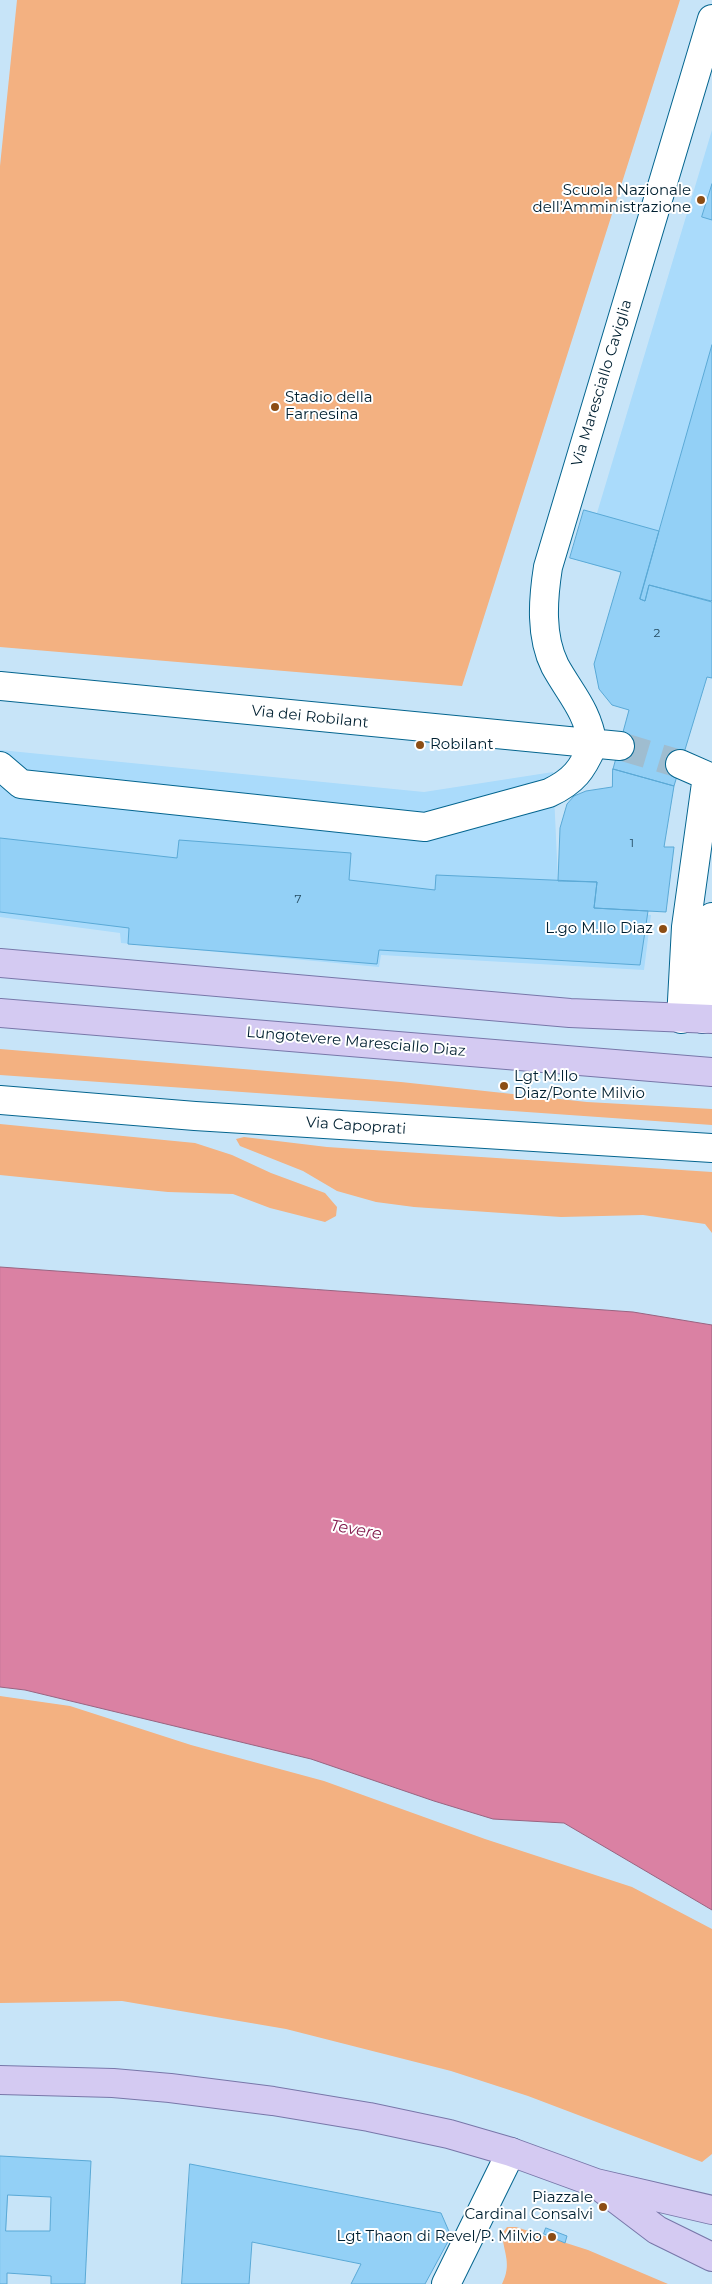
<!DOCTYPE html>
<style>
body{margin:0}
canvas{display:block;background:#c7e4f8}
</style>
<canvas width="712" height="2284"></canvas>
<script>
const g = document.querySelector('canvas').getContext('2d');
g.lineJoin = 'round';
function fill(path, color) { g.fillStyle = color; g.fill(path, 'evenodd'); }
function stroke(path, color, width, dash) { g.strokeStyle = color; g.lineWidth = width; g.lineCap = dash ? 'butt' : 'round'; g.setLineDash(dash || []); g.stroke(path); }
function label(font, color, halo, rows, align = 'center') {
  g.font = font + ' Montserrat,sans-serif'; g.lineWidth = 4; g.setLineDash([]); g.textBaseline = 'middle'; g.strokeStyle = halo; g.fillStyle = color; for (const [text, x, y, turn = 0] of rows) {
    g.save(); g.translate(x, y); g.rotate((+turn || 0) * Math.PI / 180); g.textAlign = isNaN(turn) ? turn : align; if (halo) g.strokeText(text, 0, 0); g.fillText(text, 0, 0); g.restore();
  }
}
const built = new Path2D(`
 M 712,130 L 712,678 L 707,677 L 629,710 L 612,705 L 599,689 L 594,664 L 621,573 L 570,558 L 584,510 L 597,513 Z
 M 0,750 L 424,792 L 553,772 L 558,881 L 595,908 L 651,915 L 644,970 L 381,955 L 379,967 L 121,943 L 120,933 L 0,917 Z`);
const green = new Path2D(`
 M 17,0 L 680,0 L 462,686 L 0,647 L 0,166 Z
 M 0,1049 L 401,1082 L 587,1102 L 712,1109 L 712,1125 L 0,1075 Z
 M 0,1124 L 195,1143 L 232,1155 L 271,1173 L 325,1193 L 337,1207 L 336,1216 L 325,1222 L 270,1208 L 233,1194 L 168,1192 L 0,1175 Z
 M 244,1137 L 327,1147 L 712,1172 L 712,1233 L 705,1224 L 643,1215 L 561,1217 L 414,1207 L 376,1202 L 337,1191 L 303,1171 L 240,1146 L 236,1139 Z
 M 0,1696 L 70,1706 L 191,1745 L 324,1781 L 485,1839 L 632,1887 L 712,1929 L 712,2154 L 702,2162 L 528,2096 L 451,2071 L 286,2029 L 122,2001 L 0,2003 Z
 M 507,2227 L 516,2227 L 588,2250 L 668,2284 L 502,2284 C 512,2264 504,2254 502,2234 Z`);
const water = new Path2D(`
 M 0,1267 L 633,1312 L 712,1325 L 712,1910 L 564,1823 L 493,1819 L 434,1801 L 311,1759 L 25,1690 L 0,1687 Z`);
const building = new Path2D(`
 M 712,184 L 712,220 L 702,217 Z
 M 712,345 L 712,600 L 711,601 L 649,585 L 645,601 L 640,599 Z
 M 584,510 L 659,531 L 640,599 L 645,601 L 649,585 L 712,602 L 712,678 L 707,677 L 674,786 L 613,769 L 629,710 L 612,705 L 599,689 L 594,664 L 621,572 L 570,558 Z
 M 613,769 L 674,786 L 664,847 L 674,847 L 666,912 L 594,908 L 597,882 L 558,881 L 560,828 L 567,804 L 574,796 L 586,791 L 612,787 Z
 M 0,838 L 177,858 L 179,840 L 351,853 L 349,880 L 435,890 L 436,875 L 597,882 L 594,908 L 648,911 L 640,965 L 379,950 L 377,964 L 128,944 L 129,928 L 0,912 Z
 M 0,2156 L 91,2161 L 85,2284 L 51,2284 L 51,2276 L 7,2273 L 7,2284 L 0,2284 ZM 8,2195 L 51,2197 L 50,2231 L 6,2231 Z
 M 190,2164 L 441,2213 L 451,2236 L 425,2284 L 351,2284 L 361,2264 L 252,2242 L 249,2284 L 182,2284 Z
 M 546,2228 L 567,2236 L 565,2243 L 544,2234 Z`);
const minorTunnel = new Path2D(`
 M 620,746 L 680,764`);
const minor = new Path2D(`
 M 0,686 L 620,746
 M 680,764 L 712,778
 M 0,766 L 21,784 L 425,827 L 549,793 C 574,781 582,770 593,745 C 587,709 571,695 555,666 C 540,636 543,599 548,567 L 712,19
 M 681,1019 L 686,927 L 707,776
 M 703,1019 L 712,917
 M 0,1100 L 195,1116 L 712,1148
 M 446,2284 L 511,2152`);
const major = new Path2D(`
 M 0,963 L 570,1013 L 712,1019
 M 0,1013 L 712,1072
 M 0,2080 L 113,2083 L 170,2088 L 273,2101 L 369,2117 L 449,2134 L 511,2152 L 596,2183 L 712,2210
 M 603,2189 L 657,2230 L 712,2257`);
const markers = [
 [701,200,5,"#8c4d14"],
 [275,407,5,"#8c4d14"],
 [420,745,5,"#8c4d14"],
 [663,929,5,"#8c4d14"],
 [504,1086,5,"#8c4d14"],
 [603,2207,5,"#8c4d14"],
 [552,2237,5,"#8c4d14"]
];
const numberNames = [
 ["2",657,633],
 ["1",632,843],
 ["7",298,899]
];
const poiNames = [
 ["Scuola Nazionale",691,191],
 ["dell'Amministrazione",691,208],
 ["Stadio della",285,398,"left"],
 ["Farnesina",285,415,"left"],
 ["Robilant",430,745,"left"],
 ["L.go M.llo Diaz",653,929],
 ["Lgt M.llo",514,1077,"left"],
 ["Diaz/Ponte Milvio",514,1094,"left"],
 ["Piazzale",593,2198],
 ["Cardinal Consalvi",593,2215],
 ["Lgt Thaon di Revel/P. Milvio",542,2237]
];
const streetNames = [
 ["Via Maresciallo Caviglia",602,383,-73],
 ["Via dei Robilant",310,717,6],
 ["Lungotevere Maresciallo Diaz",356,1042,5],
 ["Via Capoprati",356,1126,4]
];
const waterNames = [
 ["Tevere",356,1530,10]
];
fill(built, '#aadbfb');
fill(green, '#f3b181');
fill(water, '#da81a3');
stroke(water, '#996481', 1);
fill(building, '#93d0f6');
stroke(building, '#5aa9d6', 1);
stroke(minorTunnel, '#9fbdd0', 28, [28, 14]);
stroke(minor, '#04658f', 30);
stroke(major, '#7877a9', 30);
stroke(minor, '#fff', 28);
stroke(major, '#d4caf2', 28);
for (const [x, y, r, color] of markers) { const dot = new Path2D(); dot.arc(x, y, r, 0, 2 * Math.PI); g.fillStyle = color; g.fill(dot); stroke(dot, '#fff', 2); }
label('12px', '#254c62', null, numberNames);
label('15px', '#002031', '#fff', poiNames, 'right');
label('15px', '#002031', '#fff', streetNames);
label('italic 16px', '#831a4d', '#fff', waterNames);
</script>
